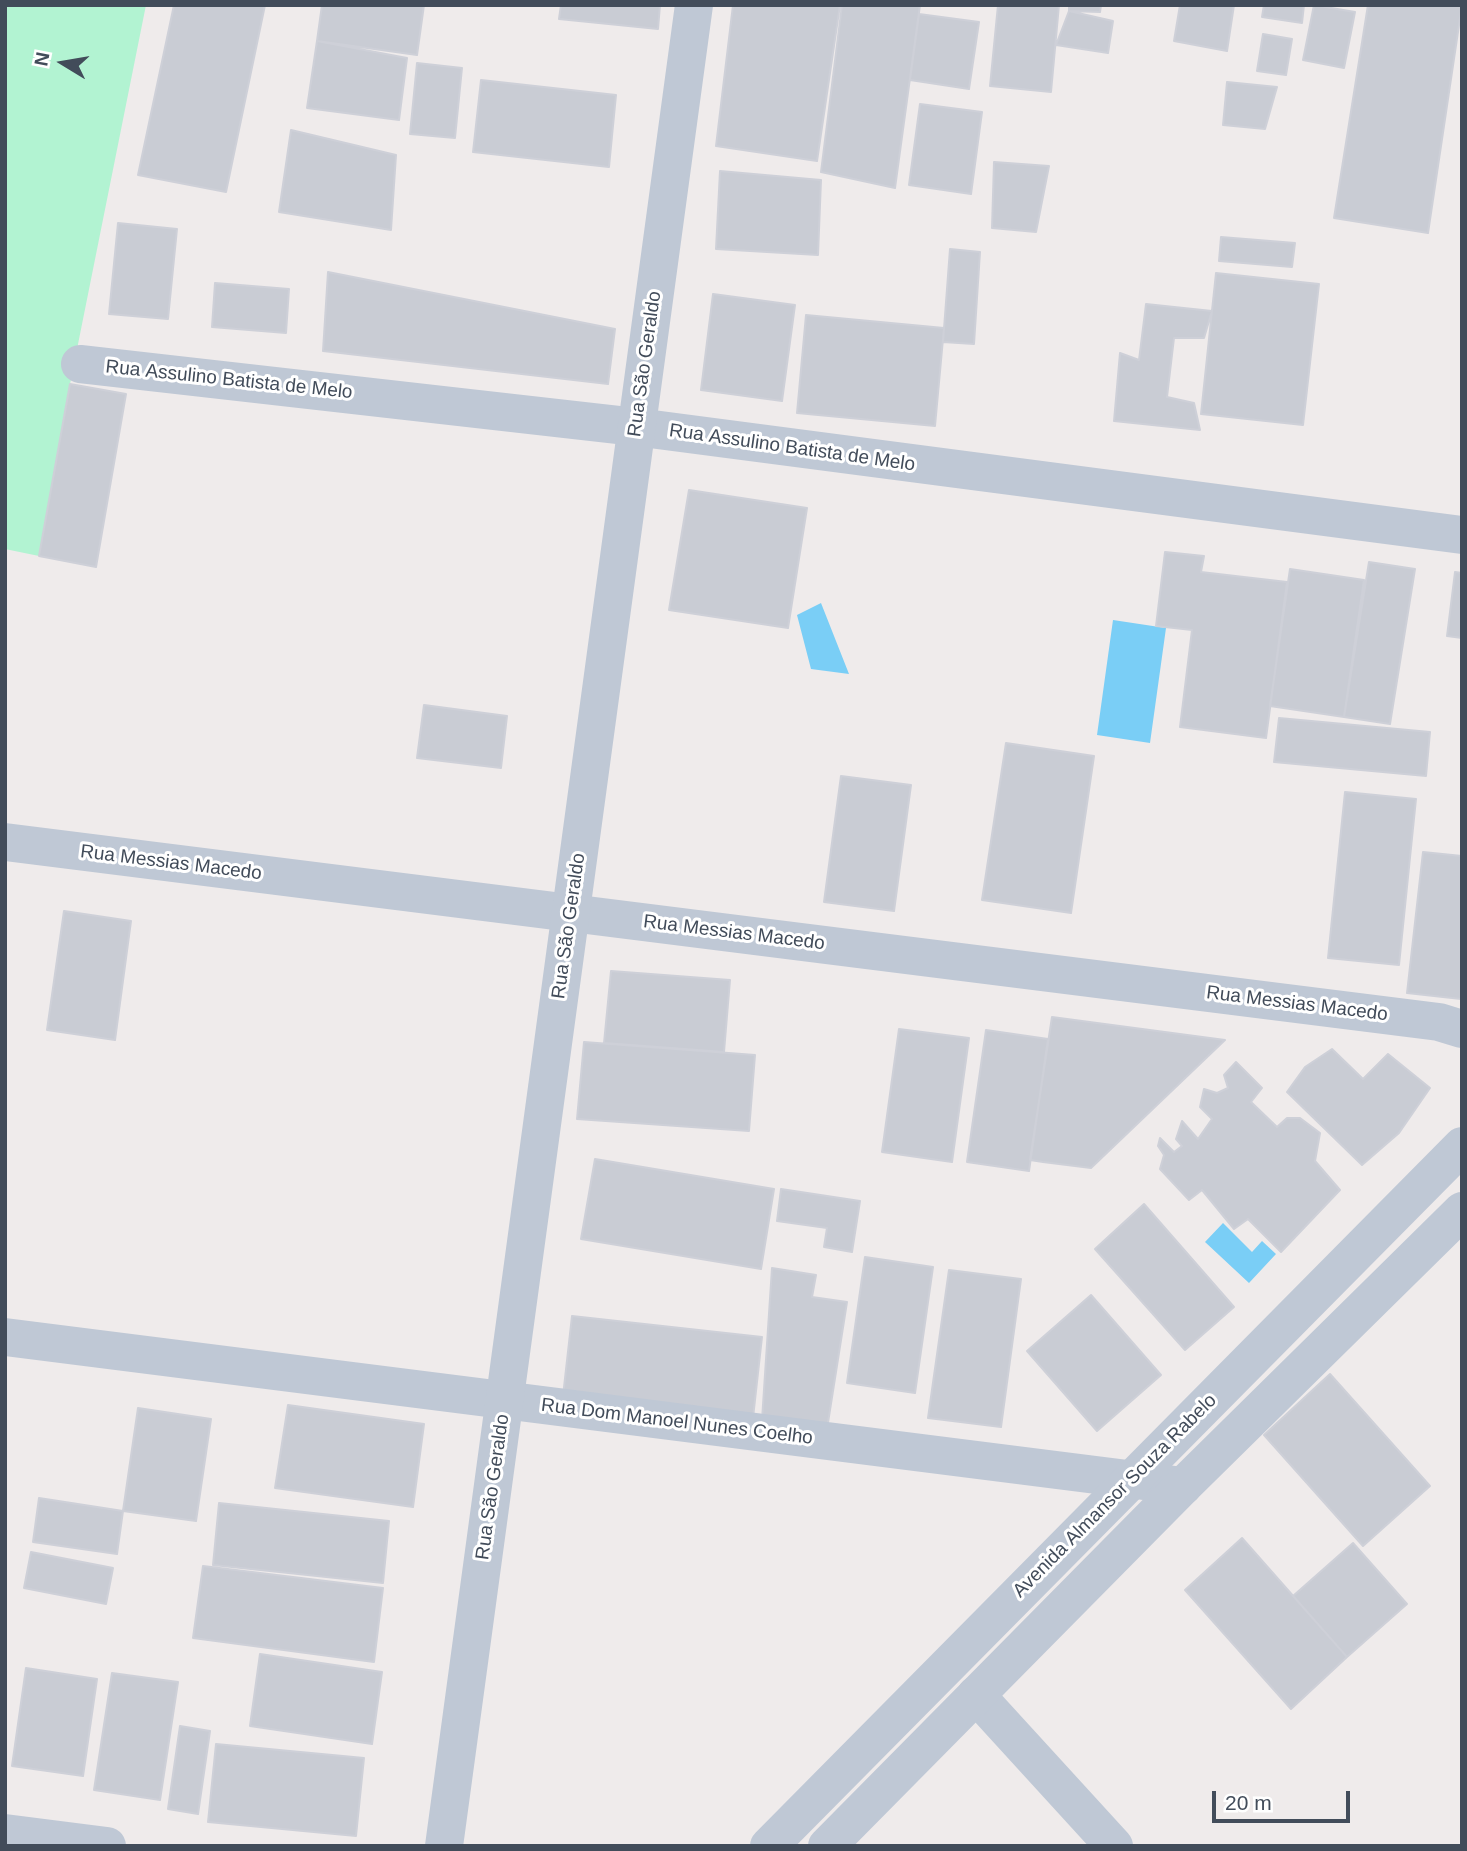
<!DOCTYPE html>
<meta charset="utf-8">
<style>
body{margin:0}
#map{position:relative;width:1467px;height:1851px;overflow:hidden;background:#efebeb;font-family:Helvetica,sans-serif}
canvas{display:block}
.frame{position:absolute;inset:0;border:7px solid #424c5a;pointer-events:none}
.north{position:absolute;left:28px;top:28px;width:70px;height:70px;-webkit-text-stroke:5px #fff;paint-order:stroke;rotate:281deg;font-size:19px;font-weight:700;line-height:28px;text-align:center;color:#424c5a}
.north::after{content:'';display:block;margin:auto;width:24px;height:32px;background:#424c5a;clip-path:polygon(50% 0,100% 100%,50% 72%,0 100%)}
.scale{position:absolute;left:1212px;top:1791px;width:138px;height:32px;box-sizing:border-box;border:4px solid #424c5a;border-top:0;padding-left:9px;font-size:21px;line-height:24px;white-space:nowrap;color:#424c5a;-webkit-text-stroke:5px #fff;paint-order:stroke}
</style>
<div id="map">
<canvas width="1467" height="1851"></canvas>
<div class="frame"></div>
<div class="north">N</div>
<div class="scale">20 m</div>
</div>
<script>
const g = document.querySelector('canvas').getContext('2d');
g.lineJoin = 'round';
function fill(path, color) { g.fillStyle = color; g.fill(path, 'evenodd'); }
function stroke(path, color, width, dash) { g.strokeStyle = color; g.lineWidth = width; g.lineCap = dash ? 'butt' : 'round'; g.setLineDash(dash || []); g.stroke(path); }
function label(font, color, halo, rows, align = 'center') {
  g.font = font + ' Helvetica,sans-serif'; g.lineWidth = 6; g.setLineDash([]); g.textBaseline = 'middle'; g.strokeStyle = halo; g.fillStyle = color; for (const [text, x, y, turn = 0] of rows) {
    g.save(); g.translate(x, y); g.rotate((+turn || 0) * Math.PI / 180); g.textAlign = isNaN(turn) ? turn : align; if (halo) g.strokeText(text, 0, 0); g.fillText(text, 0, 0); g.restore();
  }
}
const green = new Path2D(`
 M 5,5 L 146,5 L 70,384 L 39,556 L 5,549 Z`);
const water = new Path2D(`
 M 821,603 L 849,674 L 811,669 L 797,615 Z
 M 1113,620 L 1166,628 L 1150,743 L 1097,735 Z
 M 1223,1223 L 1252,1252 L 1262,1241 L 1276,1254 L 1249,1283 L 1205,1242 Z`);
const building = new Path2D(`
 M 174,5 L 265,5 L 226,192 L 138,175 Z
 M 322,5 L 424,5 L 417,55 L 317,41 Z
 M 561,5 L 660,5 L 658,29 L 559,19 Z
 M 733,5 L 840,5 L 817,161 L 716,146 Z
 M 842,5 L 920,5 L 895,188 L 821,172 Z
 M 998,5 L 1059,5 L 1051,92 L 990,86 Z
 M 1069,5 L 1101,5 L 1100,12 L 1069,11 Z
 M 1180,5 L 1234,5 L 1227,51 L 1174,41 Z
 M 1264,5 L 1304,5 L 1302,23 L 1262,17 Z
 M 1314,5 L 1355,12 L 1344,68 L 1303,60 Z
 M 1368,5 L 1462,5 L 1428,233 L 1334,218 Z
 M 1069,11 L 1113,21 L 1108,53 L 1056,45 Z
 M 919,14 L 979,22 L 969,89 L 910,80 Z
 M 1263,34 L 1292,39 L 1286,75 L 1257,71 Z
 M 317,41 L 407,58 L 399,120 L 307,108 Z
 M 417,63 L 462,68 L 455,138 L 410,134 Z
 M 481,80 L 616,95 L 609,167 L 473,152 Z
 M 1227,82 L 1277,87 L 1265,129 L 1223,125 Z
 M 920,104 L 982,112 L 971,194 L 909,185 Z
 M 291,130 L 396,155 L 391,230 L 279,212 Z
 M 994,162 L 1049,166 L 1036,232 L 992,228 Z
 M 720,171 L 821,180 L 818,255 L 716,249 Z
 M 118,223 L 177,229 L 168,319 L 109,314 Z
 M 1221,237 L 1295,243 L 1292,267 L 1219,261 Z
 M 950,249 L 980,252 L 974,344 L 943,342 Z
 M 328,272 L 615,329 L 608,384 L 323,351 Z
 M 1216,273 L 1319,284 L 1303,425 L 1201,414 Z
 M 215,283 L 289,289 L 286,333 L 212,327 Z
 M 713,294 L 795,305 L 782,401 L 701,390 Z
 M 1146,304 L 1212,311 L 1204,338 L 1174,338 L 1167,397 L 1194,403 L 1200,430 L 1114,421 L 1120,353 L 1139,360 Z
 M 806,315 L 944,328 L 935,426 L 797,413 Z
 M 70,384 L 126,394 L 96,567 L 39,556 Z
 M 689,490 L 807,508 L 788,628 L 669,610 Z
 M 1165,552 L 1204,556 L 1201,572 L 1287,582 L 1266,738 L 1180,727 L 1192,630 L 1156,626 Z
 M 1369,562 L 1415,569 L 1390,724 L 1344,717 Z
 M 1290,569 L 1364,580 L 1344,717 L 1270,706 Z
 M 1455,572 L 1462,573 L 1462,638 L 1447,636 Z
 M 424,705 L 507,716 L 501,768 L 417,758 Z
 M 1279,718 L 1430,732 L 1426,776 L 1274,762 Z
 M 1006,743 L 1094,756 L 1071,913 L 982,900 Z
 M 841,776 L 911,785 L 894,911 L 824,902 Z
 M 1345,792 L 1416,799 L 1399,965 L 1328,958 Z
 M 1423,852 L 1462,856 L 1461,999 L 1407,993 Z
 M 64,911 L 131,921 L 115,1040 L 47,1030 Z
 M 611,971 L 730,980 L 724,1052 L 604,1043 Z
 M 1052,1017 L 1225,1040 L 1091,1168 L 1043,1162 L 1030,1160 Z
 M 899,1029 L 969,1038 L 952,1162 L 882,1152 Z
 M 986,1030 L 1048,1039 L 1029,1171 L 967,1162 Z
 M 584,1042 L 755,1055 L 749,1131 L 577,1119 Z
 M 1332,1049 L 1363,1079 L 1388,1054 L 1430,1088 L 1399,1133 L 1362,1165 L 1287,1092 L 1305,1067 Z
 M 1236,1062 L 1262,1088 L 1251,1102 L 1277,1127 L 1287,1118 L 1300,1118 L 1320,1133 L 1315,1161 L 1340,1190 L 1281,1252 L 1248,1219 L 1234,1229 L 1202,1190 L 1189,1200 L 1160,1169 L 1164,1155 L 1158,1146 L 1160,1138 L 1174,1152 L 1182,1146 L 1176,1139 L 1182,1121 L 1198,1139 L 1212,1119 L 1200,1107 L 1204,1089 L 1217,1093 L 1228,1088 L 1224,1075 Z
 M 595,1159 L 774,1189 L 761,1269 L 581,1239 Z
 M 781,1189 L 860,1201 L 852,1252 L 824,1247 L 827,1228 L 777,1221 Z
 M 1144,1204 L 1234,1307 L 1185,1350 L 1095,1249 Z
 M 865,1257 L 933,1267 L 915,1393 L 847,1383 Z
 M 772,1268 L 816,1275 L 812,1297 L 847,1302 L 827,1429 L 762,1420 Z
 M 949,1270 L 1021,1279 L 1001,1427 L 928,1418 Z
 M 1091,1295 L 1161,1375 L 1097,1431 L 1027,1351 Z
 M 572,1316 L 762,1337 L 753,1418 L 563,1396 Z
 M 1330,1374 L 1430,1486 L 1363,1546 L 1264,1435 Z
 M 288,1405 L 424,1424 L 413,1507 L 275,1488 Z
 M 138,1408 L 211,1419 L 196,1521 L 123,1511 Z
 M 39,1498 L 123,1511 L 117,1554 L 33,1542 Z
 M 219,1503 L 389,1521 L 383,1583 L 213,1565 Z
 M 1242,1538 L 1347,1657 L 1291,1709 L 1185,1590 Z
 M 1353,1543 L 1407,1604 L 1347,1657 L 1293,1596 Z
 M 31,1552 L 113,1568 L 106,1604 L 24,1588 Z
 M 203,1566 L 383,1588 L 374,1662 L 193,1638 Z
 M 260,1654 L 382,1672 L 372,1744 L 250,1726 Z
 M 26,1668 L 97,1679 L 83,1776 L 12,1766 Z
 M 112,1673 L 178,1682 L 160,1800 L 94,1790 Z
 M 180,1726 L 210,1731 L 198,1814 L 168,1809 Z
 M 216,1744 L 364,1758 L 356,1836 L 208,1822 Z`);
const minor = new Path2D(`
 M 80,364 L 636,427 L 1462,535
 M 5,842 L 1439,1022 L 1462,1029
 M 5,1337 L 1183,1486
 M 976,1695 L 1114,1846
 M 5,1833 L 107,1846`);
const tertiary = new Path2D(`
 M 444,1846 L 694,5
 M 769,1846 L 1462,1146
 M 827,1846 L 1183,1486 L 1462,1211`);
const streetNames = [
 ["Rua São Geraldo",645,364,-82],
 ["Rua Assulino Batista de Melo",229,380,6],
 ["Rua Assulino Batista de Melo",792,448,8],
 ["Rua Messias Macedo",171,863,7],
 ["Rua São Geraldo",569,926,-82],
 ["Rua Messias Macedo",734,933,7],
 ["Rua Messias Macedo",1297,1004,7],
 ["Rua Dom Manoel Nunes Coelho",677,1422,7],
 ["Rua São Geraldo",493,1487,-82],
 ["Avenida Almansor Souza Rabelo",1115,1496,-45]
];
fill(green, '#b2f3d2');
fill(water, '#7acef6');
fill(building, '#c9ccd4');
stroke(building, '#ced0d8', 2);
stroke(minor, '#bfc8d5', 38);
stroke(tertiary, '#bfc8d5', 38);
label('19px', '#424c5a', '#fff', streetNames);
</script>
